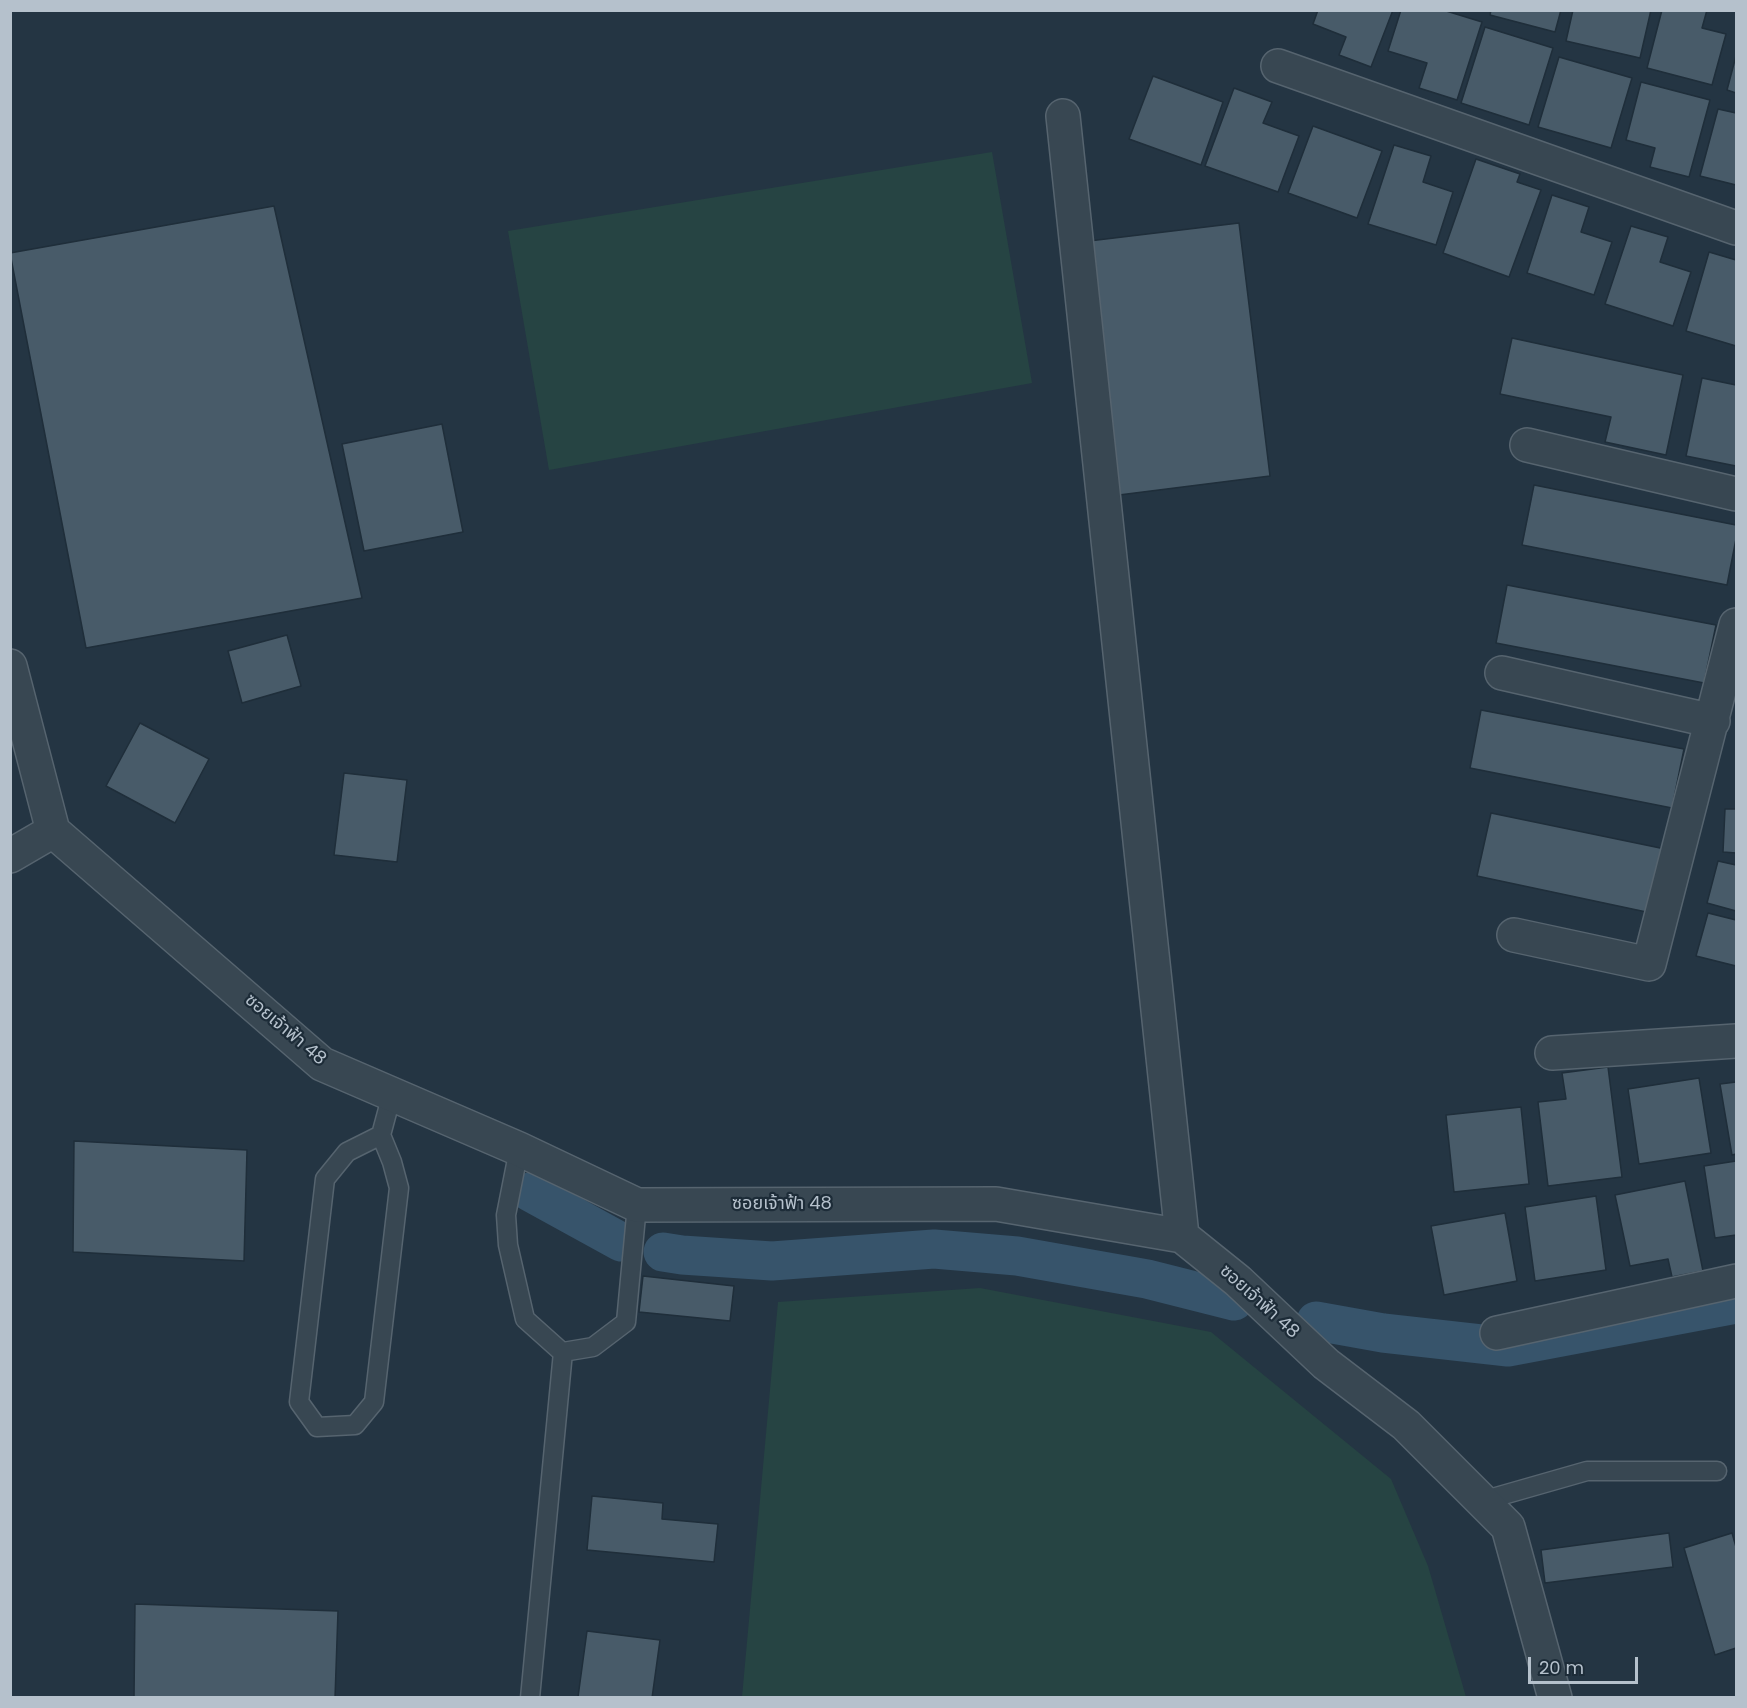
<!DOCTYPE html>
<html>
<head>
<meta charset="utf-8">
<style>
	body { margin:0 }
	#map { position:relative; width:1747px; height:1708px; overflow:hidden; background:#243543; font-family:Poppins,sans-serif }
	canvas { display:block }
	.frame { position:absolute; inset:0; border:12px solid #b5c1cc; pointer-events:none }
	.scale { position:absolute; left:1528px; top:1657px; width:110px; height:27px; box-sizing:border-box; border:3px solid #b5c1cc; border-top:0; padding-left:8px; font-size:18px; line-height:21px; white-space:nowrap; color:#b5c1cc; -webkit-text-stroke:4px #1d2c38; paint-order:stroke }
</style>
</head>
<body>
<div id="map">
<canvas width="1747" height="1708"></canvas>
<div class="frame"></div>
<div class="scale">20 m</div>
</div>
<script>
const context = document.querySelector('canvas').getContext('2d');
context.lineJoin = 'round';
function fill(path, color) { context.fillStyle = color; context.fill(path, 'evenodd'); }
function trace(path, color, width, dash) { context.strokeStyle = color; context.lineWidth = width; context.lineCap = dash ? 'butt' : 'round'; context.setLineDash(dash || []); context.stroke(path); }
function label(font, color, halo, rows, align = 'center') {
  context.font = font + ' Poppins,"Noto Sans Thai",sans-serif'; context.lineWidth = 4.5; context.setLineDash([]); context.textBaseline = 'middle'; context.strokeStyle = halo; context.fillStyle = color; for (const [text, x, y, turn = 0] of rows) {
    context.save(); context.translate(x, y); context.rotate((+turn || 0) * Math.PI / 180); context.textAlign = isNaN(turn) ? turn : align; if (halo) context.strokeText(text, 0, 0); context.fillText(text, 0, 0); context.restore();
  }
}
fill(new Path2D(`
	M992 152 1032 383 549 470 508 231Z
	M980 1288 1211 1332 1391 1479 1428 1566 1466 1697H742L778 1302Z`), '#264443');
trace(new Path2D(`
	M530 1192 621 1242
	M663 1252 682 1255 772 1261 934 1249 1017 1256 1147 1279 1234 1301
	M1316 1321 1383 1333 1508 1347 1736 1304`), '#37546b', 39);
const building = new Path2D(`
	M1318 10H1393L1371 67 1339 55 1346 37 1313 24Z
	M1401 10H1443L1482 22 1457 100 1419 88 1427 63 1388 51Z
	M1491 10H1561L1555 32 1490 15Z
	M1573 10H1651L1640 58 1566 41Z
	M1662 10H1707L1702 28 1726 34 1712 85 1647 68Z
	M1485 27 1553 48 1529 125 1461 103Z
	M1736 56V93L1727 90Z
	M1559 57 1632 78 1611 148 1538 127Z
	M1153 76 1223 102 1201 165 1129 139Z
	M1641 82 1710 100 1689 177 1650 167 1655 148 1626 140Z
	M1234 88 1272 102 1263 123 1299 136 1278 192 1205 166Z
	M1718 109 1736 113V185L1700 176Z
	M1313 126 1382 151 1357 218 1288 193Z
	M1394 145 1431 156 1423 182 1453 192 1436 245 1368 224Z
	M1476 159 1520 174 1517 182 1541 190 1509 277 1443 253Z
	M1552 195 1589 207 1581 232 1612 242 1594 295 1527 273Z
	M274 206 362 598 86 648 10 253Z
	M1239 223 1270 476 1119 495 1089 241Z
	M1631 226 1668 237 1660 262 1691 272 1673 326 1605 304Z
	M1709 252 1736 260V346L1686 331Z
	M1512 338 1683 375 1666 455 1605 442 1611 417 1500 394Z
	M1702 378 1736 385V466L1686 456Z
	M442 424 463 532 364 551 342 444Z
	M1534 485 1736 525V539L1727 585 1522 545Z
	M1507 585 1716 625 1704 683 1496 643Z
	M287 635 301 686 242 703 228 651Z
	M1481 710 1684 749 1672 808 1470 768Z
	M140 723 209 759 175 823 106 786Z
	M344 773 407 780 397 862 334 855Z
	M1725 809H1736V853L1723 852Z
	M1491 813 1665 849 1651 913 1477 876Z
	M1718 861 1736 865V911L1707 903Z
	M1708 913 1736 920V966L1696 956Z
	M1608 1067 1622 1177 1548 1186 1538 1102 1566 1099 1562 1073Z
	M1699 1078 1711 1153 1639 1164 1628 1089Z
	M1736 1082V1154L1732 1155 1720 1084Z
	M1521 1107 1529 1184 1454 1192 1446 1115Z
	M74 1141 247 1150 244 1261 73 1252Z
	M1736 1161V1238V1235L1715 1238 1704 1166Z
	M1685 1181 1703 1271 1672 1277 1668 1259 1630 1266 1615 1195Z
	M1596 1196 1606 1270 1535 1281 1525 1207Z
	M1505 1213 1517 1281 1444 1295 1431 1226Z
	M643 1276 734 1286 730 1321 639 1312Z
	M592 1496 663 1503 662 1519 718 1524 714 1562 587 1550Z
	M1669 1533 1673 1567 1545 1583 1541 1550Z
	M1732 1533 1736 1547V1648L1715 1655 1684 1548Z
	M135 1604 338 1611 335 1698H134Z
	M587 1631 660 1640 652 1698 578 1697Z`);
fill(building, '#485b69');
trace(building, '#1f2e3a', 1.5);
const lane = new Path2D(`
	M381 1135 347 1152 325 1179 299 1402 317 1427 355 1425 374 1402 399 1188 392 1162 381 1135 392 1094
	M519 1149 506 1215 508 1245 525 1319 563 1353
	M1482 1501 1587 1471H1717
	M530 1698 563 1352 593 1347 626 1322 637 1205`);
const street = new Path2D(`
	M1278 66 1736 228
	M1063 116 1182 1236
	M1527 445 1736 494
	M10 666 53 831 322 1064 519 1149 637 1205 996 1204 1182 1236 1238 1281 1326 1364 1406 1425 1508 1527 1555 1698
	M1502 673 1713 721
	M10 856 53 831
	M1514 935 1649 964 1736 625
	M1552 1053 1736 1041
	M1497 1333 1736 1281`);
trace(lane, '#56646f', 21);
trace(street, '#56646f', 36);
trace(lane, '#384752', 18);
trace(street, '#384752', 33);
label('18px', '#b5c1cc', '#1d2c38', [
	["ซอยเจ้าฟ้า 48",285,1030,40],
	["ซอยเจ้าฟ้า 48",782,1204],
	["ซอยเจ้าฟ้า 48",1259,1302,42]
]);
</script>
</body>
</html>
